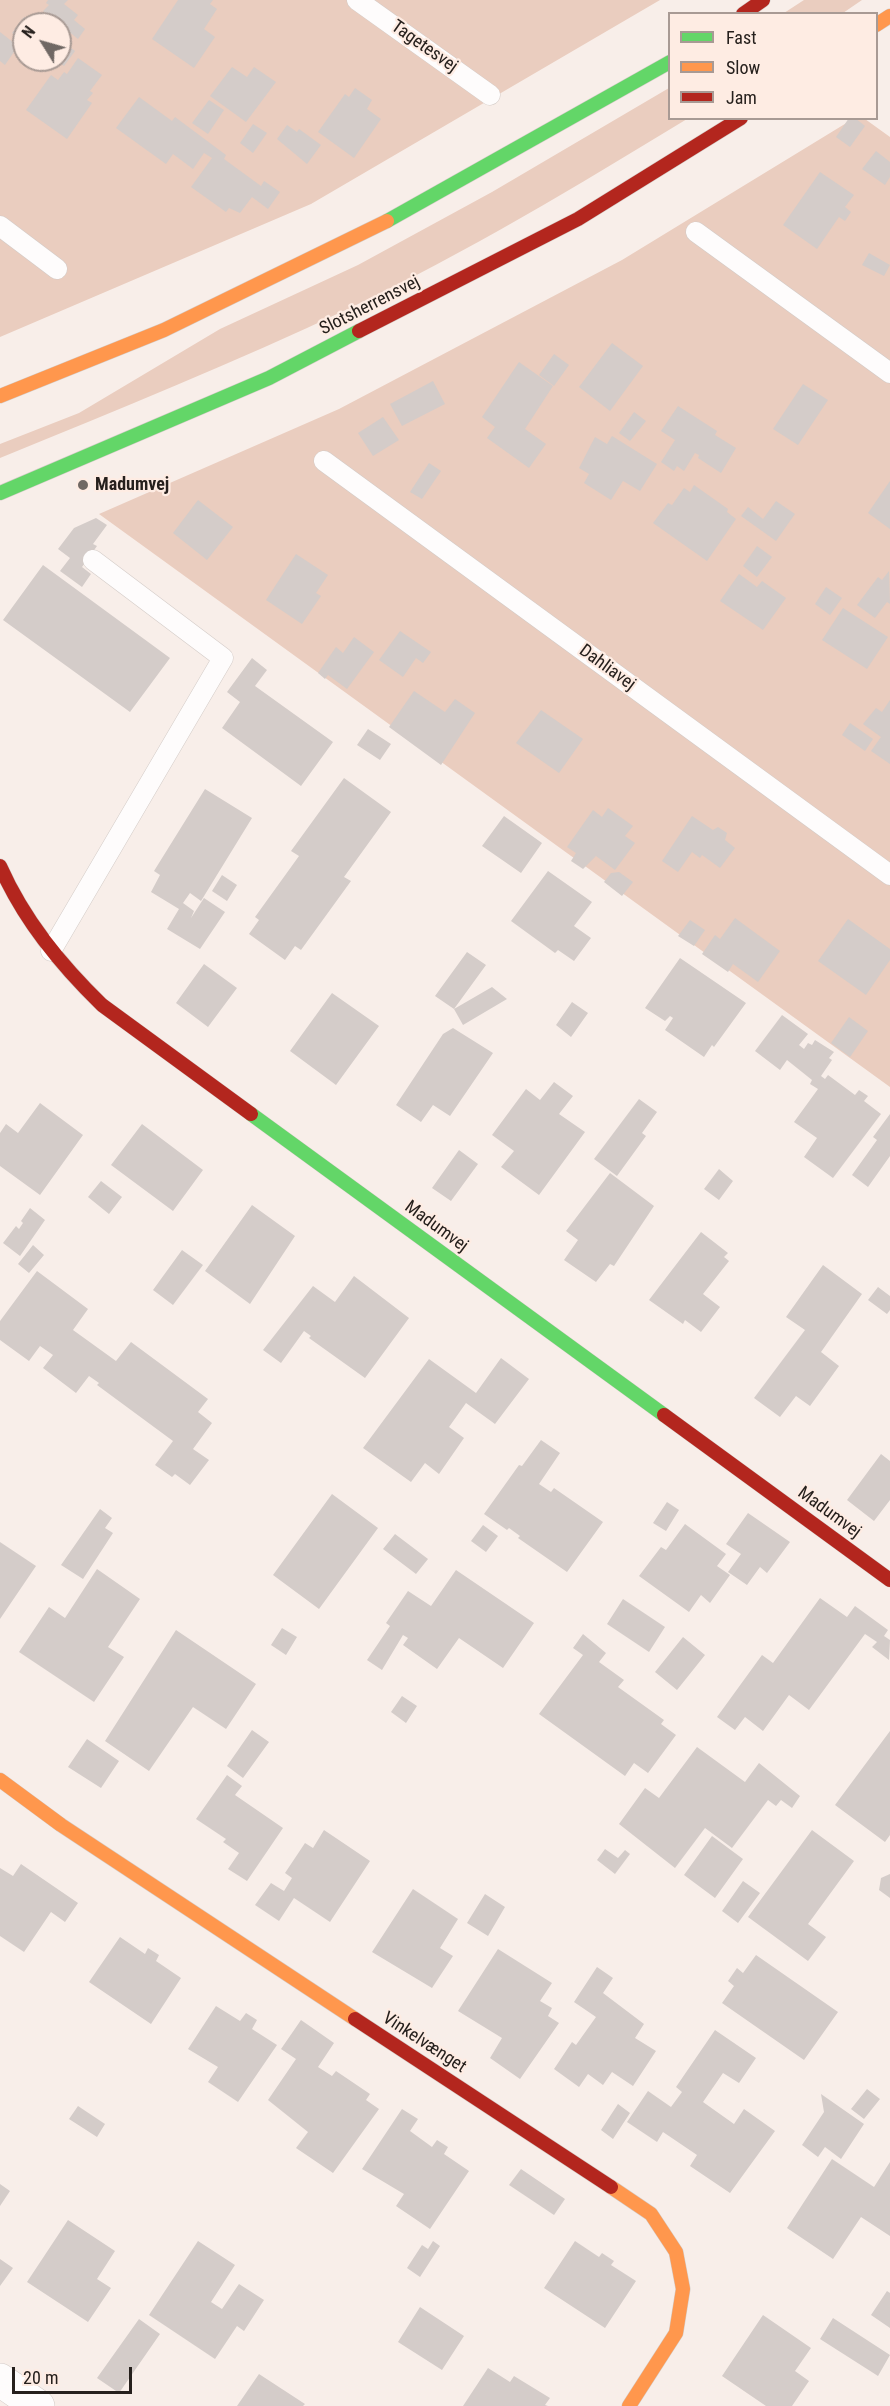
<!DOCTYPE html>
<html>
<head>
<meta charset="utf-8">
<style>
	body { margin:0 }
	#map { position:relative; width:890px; height:2406px; overflow:hidden; background:#f8eee9; font-family:"Roboto Condensed",sans-serif }
	canvas { display:block }
	.legend { position:absolute; left:668px; top:12px; width:210px; height:108px; box-sizing:border-box; background:#feece3; border:2px solid #a89a94; margin:0; padding:8px 10px; list-style:none; font-size:18px; color:#26201d }
	.legend li { display:flex; align-items:center; gap:12px; height:30px }
	.legend b { width:30px; border:2px solid #a89a94 }
	.north { position:absolute; left:12px; top:12px; width:60px; height:60px; box-sizing:border-box; background:#feece3; border:2px solid #a89a94; border-radius:50%; rotate:307deg; font-size:16px; font-weight:700; line-height:24px; text-align:center; color:#26201d }
	.north::after { content:''; display:block; margin:auto; width:21px; height:27px; background:#706864; clip-path:polygon(50% 0,100% 100%,50% 72%,0 100%) }
	.scale { position:absolute; left:12px; top:2367px; width:120px; height:27px; box-sizing:border-box; border:3px solid #26201d; border-top:0; padding-left:8px; font-size:18px; line-height:21px; white-space:nowrap; color:#26201d; -webkit-text-stroke:4px #feece3; paint-order:stroke }
</style>
</head>
<body>
<div id="map">
<canvas width="890" height="2406"></canvas>
<ul class="legend">
<li><b style="height:8px;background:#63d668"></b>Fast</li>
<li><b style="height:8px;background:#ff974d"></b>Slow</li>
<li><b style="height:8px;background:#b3261e"></b>Jam</li>
</ul>
<div class="north">N</div>
<div class="scale">20 m</div>
</div>
<script>
const context = document.querySelector('canvas').getContext('2d');
context.lineJoin = 'round';
function fill(path, color) { context.fillStyle = color; context.fill(path, 'evenodd'); }
function trace(path, color, width, dash) { context.strokeStyle = color; context.lineWidth = width; context.lineCap = dash ? 'butt' : 'round'; context.setLineDash(dash || []); context.stroke(path); }
function label(font, color, halo, rows, align = 'center') {
  context.font = font + ' "Roboto Condensed",sans-serif'; context.lineWidth = 4.5; context.setLineDash([]); context.textBaseline = 'middle'; context.strokeStyle = halo; context.fillStyle = color; for (const [text, x, y, turn = 0] of rows) {
    context.save(); context.translate(x, y); context.rotate((+turn || 0) * Math.PI / 180); context.textAlign = isNaN(turn) ? turn : align; if (halo) context.strokeText(text, 0, 0); context.fillText(text, 0, 0); context.restore();
  }
}
fill(new Path2D(`
	M0 0H660L311 204 0 337ZM24 24H60V60H24Z
	M804 0H862L843 13H784Z
	M669 88 670 118 687 119C577 186 466 253 350 308 236 362 117 410 0 458V444L79 413 220 329 358 265 492 192Z
	M853 119H865L890 137V1087L99 514 339 409 622 260Z`), '#eacdbf');
fill(new Path2D(`
	M48 0H68L64 4 78 15 74 20 85 29 78 39 43 11 49 5 46 3Z
	M178 0H213L210 4 217 9 204 29 215 37 194 68 152 39Z
	M24 17 34 24H24V43L12 33Z
	M0 32 18 46 5 65 0 61Z
	M60 40 75 51 64 66 56 60H60Z
	M78 58 102 75 90 91 93 93 87 100 92 103 67 139 26 110 51 75 58 80 64 72 67 74Z
	M232 67 247 77 254 67 276 82 246 122 210 96Z
	M355 88 372 100 367 109 381 119 354 158 318 132 345 94 349 97Z
	M139 97 172 121 175 117 226 155 224 159 261 186 264 181 280 192 268 209 252 197 240 213 229 208 226 212 191 187 212 158 204 153 193 169 173 154 166 164 116 128Z
	M209 100 224 110 208 134 192 123Z
	M849 118H855L865 126 850 147 836 137Z
	M253 124 267 133 253 153 240 143Z
	M287 125 297 132 299 129 321 145 307 164 277 139Z
	M876 151 890 162V177L885 185 862 169Z
	M820 172 854 195 845 207 851 212 845 221 839 217 817 249 783 225Z
	M869 253 890 265 884 276 862 265Z
	M612 343 643 366 610 411 579 387Z
	M554 354 569 365 554 386 539 375Z
	M519 362 553 386 525 429 546 444 529 468 487 438 495 427 482 417Z
	M433 381 445 404 402 426 390 404Z
	M803 384 828 400 798 445 773 429Z
	M678 406 717 431 715 435 736 448 721 473 698 458 699 455 695 453 684 471 677 466 674 471 661 462 675 440 661 431Z
	M634 412 646 421 630 441 619 433Z
	M383 417 399 440 373 456 358 433Z
	M612 436 657 464 640 491 623 481 611 500 584 483 589 474 579 468 595 437 607 444Z
	M429 463 441 471 422 499 410 492Z
	M890 481V529L868 513Z
	M694 485 728 509 727 512 736 519 707 561 653 523 668 503 672 505 684 488 690 492Z
	M198 500 233 527 207 560 173 533Z
	M776 501 795 514 776 541 741 516 748 507 763 519Z
	M96 518 107 525 93 544 97 546 82 567 91 574 82 587 60 571 70 558 58 549 74 528Z
	M757 546 772 557 757 577 743 566Z
	M296 554 328 575 316 593 321 596 302 624 266 600Z
	M43 565 170 658 130 712 3 620Z
	M889 571 890 604 887 602 875 618 857 605 878 577 882 580Z
	M739 574 757 587 762 581 786 598 763 630 720 601Z
	M826 587 842 598 830 615 815 604Z
	M843 608 888 637 867 669 822 640Z
	M400 631 431 652 423 663 416 658 403 677 379 660Z
	M354 637 374 652 347 689 328 675 325 679 318 673 336 647 343 653Z
	M252 658 267 670 255 686 333 742 301 786 222 728 240 702 227 692Z
	M414 691 445 712 455 699 475 713 441 765 389 727Z
	M890 700V764L871 751 881 737 863 724 876 708 882 712Z
	M541 710 583 739 559 773 516 743Z
	M850 723 873 739 865 751 842 735Z
	M368 729 391 744 380 760 357 745Z
	M344 778 391 812 344 877 351 881 301 950 295 946 285 960 249 934 259 920 255 917 299 856 291 851Z
	M205 789 252 818 201 901 190 893 183 903 194 911 191 918 204 898 225 912 200 949 167 929 179 909 151 892 160 875 154 871Z
	M608 808 633 826 625 836 635 843 615 870 596 856 583 869 571 861 576 853 567 847 593 810 602 817Z
	M504 816 542 843 521 873 482 846Z
	M692 816 713 830 718 827 727 833 725 840 735 848 720 868 702 855 700 858 692 852 678 872 662 861Z
	M548 871 592 902 574 926 591 938 574 961 558 950 555 953 511 921Z
	M619 872 633 882 622 896 604 882 611 873Z
	M222 875 237 885 227 901 212 891Z
	M735 918 780 951 758 982 733 964 728 972 702 954 715 935 720 939Z
	M848 919 890 949V960L866 995 818 961Z
	M690 920 705 930 694 946 678 936Z
	M467 952 486 965 454 1009 435 996Z
	M680 958 746 1003 714 1047 712 1045 704 1057 665 1030 673 1018 670 1016 665 1021 645 1008Z
	M204 964 237 988 208 1027 176 1003Z
	M492 987 507 999 463 1025 454 1009Z
	M332 993 379 1026 336 1085 290 1051Z
	M572 1002 588 1013 571 1037 556 1025Z
	M782 1015 808 1034 799 1045 804 1049 808 1043 812 1045 815 1040 834 1052 829 1058 832 1060 821 1076 825 1079 828 1075 855 1095 859 1090 868 1096 864 1101 881 1114 833 1178 804 1157 817 1138 794 1122 818 1089 810 1084 812 1080 787 1060 780 1070 755 1051Z
	M849 1017 868 1031 850 1057 831 1043Z
	M453 1028 493 1053 450 1116 433 1105 421 1122 396 1105 443 1034Z
	M554 1082 573 1096 559 1114 585 1132 539 1195 501 1167 514 1151 492 1135 526 1089 540 1100Z
	M639 1099 657 1112 642 1133 646 1136 617 1176 594 1159Z
	M40 1103 83 1135 40 1195 0 1166V1133L6 1124 18 1133Z
	M890 1114V1156L868 1187 852 1175 877 1140 873 1137Z
	M142 1124 203 1170 173 1211 111 1165Z
	M459 1150 478 1164 451 1201 432 1188Z
	M719 1169 733 1181 719 1200 704 1189Z
	M610 1173 654 1206 614 1266 610 1264 596 1282 564 1260 578 1240 566 1231Z
	M101 1181 122 1197 109 1214 88 1197Z
	M252 1205 295 1236 250 1304 205 1271Z
	M30 1208 45 1220 20 1256 3 1243 16 1226 19 1229 23 1223 21 1221Z
	M701 1232 728 1253 724 1257 729 1261 703 1294 720 1307 701 1332 685 1320 683 1324 649 1300Z
	M33 1245 44 1255 29 1273 18 1264Z
	M182 1250 203 1265 173 1305 153 1290Z
	M823 1265 862 1294 821 1352 839 1366 810 1406 796 1396 780 1417 754 1398 805 1330 786 1317Z
	M37 1271 88 1309 73 1330 116 1361 131 1342 208 1399 198 1412 212 1423 193 1449 209 1460 190 1485 175 1474 172 1477 155 1465 173 1441 97 1385 99 1383 89 1376 76 1393 43 1368 53 1355 40 1346 29 1361 0 1340V1321Z
	M354 1276 409 1318 365 1378 309 1338 311 1336 304 1331 281 1363 263 1350 313 1286 335 1302Z
	M878 1287 890 1296V1310L887 1314 868 1300Z
	M501 1358 529 1379 495 1424 466 1403 449 1427 464 1438 439 1474 425 1463 411 1482 363 1448 429 1359 476 1393Z
	M541 1440 560 1453 539 1484 551 1492 554 1488 603 1522 567 1572 518 1538 520 1536 509 1528 507 1530 484 1514 519 1465 522 1466Z
	M881 1454 890 1461V1500L874 1521 847 1500Z
	M332 1494 378 1528 319 1609 273 1575Z
	M667 1502 679 1510 666 1531 653 1523Z
	M100 1509 112 1518 105 1528 113 1533 83 1579 61 1565Z
	M748 1513 790 1542 767 1573 760 1567 747 1585 728 1572 741 1554 726 1544Z
	M685 1524 726 1554 717 1566 730 1575 710 1603 701 1595 689 1612 639 1576 661 1547 666 1550Z
	M483 1525 498 1536 486 1552 471 1541Z
	M395 1534 428 1559 416 1574 383 1549Z
	M0 1542 36 1566 0 1619Z
	M97 1569 140 1599 108 1647 124 1657 94 1702 19 1652 49 1607 65 1618Z
	M456 1570 534 1623 503 1668 459 1638 437 1669 403 1645 408 1638 403 1635 382 1670 367 1660 390 1626 386 1623 408 1591 431 1606Z
	M820 1598 847 1617 855 1606 888 1630 884 1636 890 1640 889 1660 872 1647 877 1642 865 1634 809 1710 789 1695 763 1731 745 1717 735 1730 717 1717 762 1655 773 1663Z
	M623 1599 665 1627 649 1652 607 1624Z
	M282 1628 297 1637 286 1655 271 1645Z
	M176 1630 256 1684 226 1729 193 1707 149 1771 105 1741Z
	M583 1634 606 1653 599 1662 624 1680 618 1687 664 1720 661 1724 676 1735 648 1773 634 1763 625 1776 539 1714 583 1655 573 1648Z
	M683 1637 705 1655 677 1690 655 1672Z
	M402 1696 417 1706 406 1723 391 1712Z
	M252 1730 269 1742 243 1778 227 1766Z
	M890 1731V1835L885 1842 835 1805Z
	M87 1739 119 1761 101 1788 68 1767Z
	M697 1747 745 1782 759 1763 800 1796 792 1808 781 1800 776 1806 768 1800 732 1848 705 1828 675 1868 619 1824 645 1788 659 1798Z
	M227 1775 242 1786 235 1795 283 1828 247 1881 228 1869 239 1853 223 1842 226 1839 196 1819Z
	M324 1830 370 1861 330 1922 294 1898 279 1921 255 1905 271 1883 284 1891 292 1878 285 1873 305 1843 313 1848Z
	M812 1830 854 1861 808 1924 826 1937 808 1961 748 1917Z
	M712 1836 743 1859 715 1898 684 1875Z
	M605 1849 618 1858 625 1850 630 1854 615 1874 597 1860Z
	M21 1864 78 1903 65 1922 51 1912 24 1952 0 1936V1868L13 1876Z
	M890 1874V1898L879 1890 881 1878Z
	M743 1881 760 1893 738 1923 722 1911Z
	M413 1889 458 1919 440 1948 453 1956 432 1988 372 1952Z
	M485 1894 505 1907 488 1936 467 1923Z
	M120 1937 145 1954 148 1948 159 1955 156 1961 181 1978 151 2024 89 1982Z
	M498 1949 552 1983 540 2001 552 2008 548 2016 559 2023 520 2079 490 2058 502 2038 458 2011Z
	M756 1955 838 2012 804 2060 722 2003 734 1986 728 1981 737 1968 743 1973Z
	M597 1967 613 1978 603 1993 644 2024 635 2038 656 2051 633 2086 612 2072 603 2085 588 2074 579 2087 554 2069 572 2042 576 2045 596 2017 574 2002Z
	M216 2006 240 2021 246 2013 257 2020 252 2029 277 2045 238 2102 208 2082 218 2067 188 2049Z
	M301 2020 334 2043 318 2067 332 2076 336 2071 370 2094 366 2100 379 2109 333 2173 296 2148 308 2132 268 2100 296 2059 281 2049Z
	M715 2030 756 2058 739 2083 723 2073 703 2102 734 2124 744 2109 775 2131 730 2193 690 2166 697 2155 663 2132 657 2142 627 2122 648 2091 671 2107 682 2092 676 2087Z
	M867 2089 880 2099 864 2119 851 2109Z
	M821 2094 864 2124 841 2159 825 2147 818 2157 802 2145 824 2112Z
	M618 2104 630 2113 613 2139 601 2130Z
	M78 2106 105 2124 97 2137 69 2119Z
	M402 2109 418 2119 410 2131 432 2147 437 2140 448 2147 444 2154 469 2171 430 2229 396 2206 404 2194 362 2169Z
	M832 2159 874 2187 890 2162V2236L861 2217 833 2259 787 2228Z
	M521 2169 565 2199 554 2215 509 2185Z
	M0 2184 10 2191 0 2206Z
	M68 2220 115 2251 97 2279 111 2288 88 2322 27 2282Z
	M198 2241 235 2265 211 2302 222 2309 239 2284 264 2300 244 2331 237 2326 215 2359 149 2315Z
	M433 2241 440 2246 420 2277 407 2268 422 2245 428 2249Z
	M575 2241 599 2257 602 2253 614 2261 611 2265 636 2281 605 2328 544 2288Z
	M0 2259 13 2268 0 2286Z
	M887 2291 890 2293V2328L871 2315Z
	M420 2307 464 2336 442 2370 398 2342Z
	M763 2315 811 2348 795 2371 809 2381 792 2406H766L722 2376Z
	M833 2318 890 2355 878 2376 820 2339Z
	M139 2319 160 2334 119 2393 97 2378Z
	M488 2368 510 2382 514 2376 550 2398 545 2405 548 2406H463Z
	M259 2374 305 2404 303 2406H237Z`), '#d4ccc9');
const lane = new Path2D(`
	M357 0 490 95
	M0 226 57 269
	M696 232 890 373
	M324 461 890 875
	M51 951 223 658 93 560`);
const street = new Path2D(`
	M0 2380 38 2406`);
const fast = new Path2D(`
	M387 221 670 62
	M0 493 269 378 359 331
	M251 1114 664 1415`);
const slow = new Path2D(`
	M876 25 890 16
	M0 396 164 330 387 221
	M0 1780 61 1825 355 2019
	M611 2187 651 2214 676 2252 683 2289 676 2333 629 2406`);
const jam = new Path2D(`
	M743 14 763 0
	M359 331 578 219 741 118
	M0 866C24 920 60 964 102 1005L251 1114
	M664 1415 890 1580
	M355 2019 611 2187`);
trace(lane, '#d3cbc7', 21);
trace(street, '#d3cbc7', 34);
trace(fast, '#d3cbc7', 15);
trace(slow, '#d3cbc7', 15);
trace(jam, '#d3cbc7', 15);
trace(lane, '#fefcfc', 20);
trace(street, '#fefcfc', 33);
trace(fast, '#63d668', 14);
trace(slow, '#ff974d', 14);
trace(jam, '#b3261e', 14);
for (const [x, y, r, color] of [
	[83,485,6,"#706864"]
]) { const dot = new Path2D(); dot.arc(x, y, r, 0, 2 * Math.PI); context.fillStyle = color; context.fill(dot); trace(dot, '#feece3', 2); }
label('18px', '#26201d', '#feece3', [
	["Tagetesvej",424,47,35],
	["Slotsherrensvej",370,306,-27],
	["Dahliavej",607,668,36],
	["Madumvej",436,1227,36],
	["Madumvej",829,1513,36],
	["Vinkelvænget",424,2043,33]
]);
label('bold 18px', '#26201d', '#feece3', [
	["Madumvej",95,485]
], 'left');
</script>
</body>
</html>
